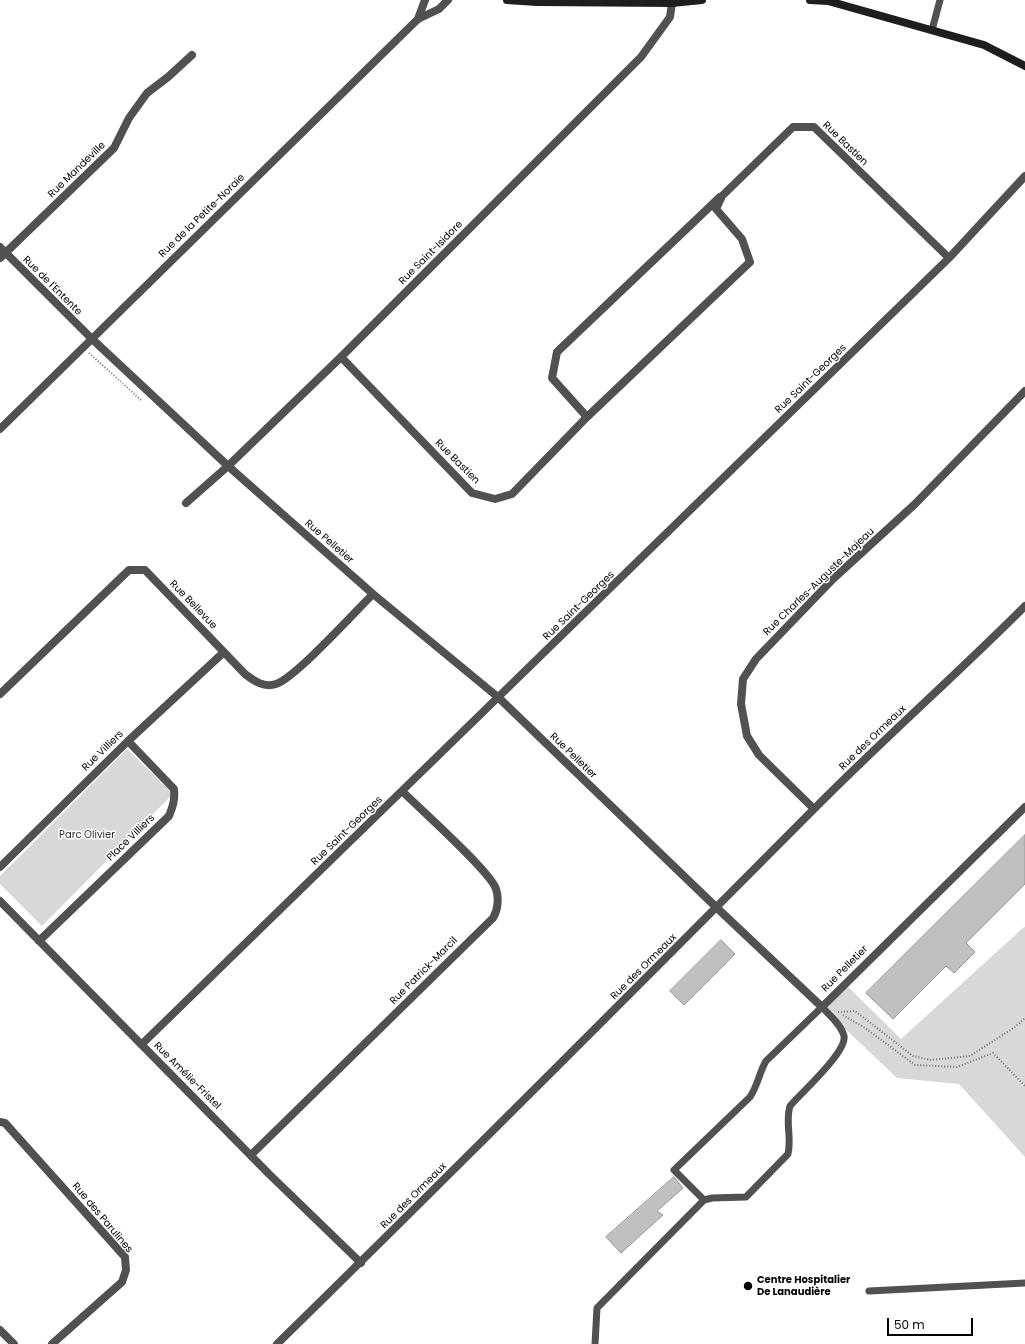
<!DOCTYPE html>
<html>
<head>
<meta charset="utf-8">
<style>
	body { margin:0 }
	#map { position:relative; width:1025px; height:1344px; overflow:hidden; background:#fff; font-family:Poppins,sans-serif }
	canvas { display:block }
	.scale { position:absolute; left:887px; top:1318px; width:86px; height:18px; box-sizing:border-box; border:2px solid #000; border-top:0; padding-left:5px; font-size:12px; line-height:14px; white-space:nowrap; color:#000; -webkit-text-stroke:3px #fff; paint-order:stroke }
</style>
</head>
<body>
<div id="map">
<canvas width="1025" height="1344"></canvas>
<div class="scale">50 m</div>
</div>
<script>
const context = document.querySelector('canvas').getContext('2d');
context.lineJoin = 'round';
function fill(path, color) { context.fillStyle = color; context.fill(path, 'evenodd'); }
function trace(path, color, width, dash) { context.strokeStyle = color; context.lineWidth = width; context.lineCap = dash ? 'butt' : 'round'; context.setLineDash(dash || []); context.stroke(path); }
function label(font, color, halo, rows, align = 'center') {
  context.font = font + ' Poppins,sans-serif'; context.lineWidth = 3; context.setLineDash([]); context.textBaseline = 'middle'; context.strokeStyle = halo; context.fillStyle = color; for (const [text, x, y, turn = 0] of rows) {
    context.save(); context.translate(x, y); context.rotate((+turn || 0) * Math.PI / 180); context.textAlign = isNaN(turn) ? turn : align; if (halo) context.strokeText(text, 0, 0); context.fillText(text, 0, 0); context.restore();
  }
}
fill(new Path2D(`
	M127 749 173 794 42 926 0 884V876Z
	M1024 927H1025V1157L959 1084 897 1078 822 1007 845 984 901 1039Z`), '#d8d8d8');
const building = new Path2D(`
	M1025 835V884L966 943 975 952 954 973 946 966 893 1019 866 993Z
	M721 940 735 954 684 1005 670 991Z
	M674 1177 683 1188 657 1211 663 1215 621 1253 606 1237Z`);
fill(building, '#c0c0c0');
trace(building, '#959595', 1);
trace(new Path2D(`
	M89 353 141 400
	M838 1012 855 1011 913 1056 930 1060 970 1056 1015 1027 1025 1018
	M843 1015 865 1028 915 1065 957 1067 993 1053 1025 1086`), '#737373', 2, [1, 2]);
trace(new Path2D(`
	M932 30 940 0
	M869 1291 1025 1283
	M595 1344 597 1308 704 1200 712 1198 746 1197 788 1154C792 1138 785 1122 790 1106 801 1093 847 1052 844 1036 841 1024 829 1015 822 1007L766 1061C759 1073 758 1085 750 1097L674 1170 704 1200`), '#515151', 7);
trace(new Path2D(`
	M0 247 91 338 228 466 373 594 499 698 717 908 822 1007 1025 807
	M0 258 114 148 129 118 147 93 168 77 192 55
	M341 357 472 493 495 499 512 494 587 417 750 262 742 239 716 209 722 196 793 127H814L949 258
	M587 417 552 378 557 352 720 197
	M186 503 228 466 341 357 641 57 670 17 672 3
	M0 694 129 570H145L245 674C254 681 264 688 276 684 295 678 355 612 373 594
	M814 809 759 755 747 736 741 704 743 679 756 659 833 579 915 504 1025 391
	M0 867 128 741 224 652
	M0 901 269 1174 361 1263
	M39 941 169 816C173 806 175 800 174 789L128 741
	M142 1044 949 258 1025 176
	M0 1122 5 1123 125 1257 126 1270 122 1282 52 1344
	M251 1155 493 918C498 910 499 898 496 889 491 872 419 808 402 791
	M0 1330 14 1344
	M277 1344C457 1168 635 989 812 811 881 741 955 676 1025 606`), '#515151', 8);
trace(new Path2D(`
	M418 19 425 0
	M0 429 418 19 439 9 448 0`), '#515151', 8);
trace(new Path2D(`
	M507 0 537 2 672 3 702 0
	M810 0 828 1 984 45 1025 66`), '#1e1e1e', 8);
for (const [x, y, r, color] of [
	[748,1286,5,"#000"]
]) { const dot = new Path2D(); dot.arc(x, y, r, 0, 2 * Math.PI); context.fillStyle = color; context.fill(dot); trace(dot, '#fff', 1.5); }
label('10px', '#000', '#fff', [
	["Rue Bastien",845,144,44],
	["Rue Mandeville",77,170,-44],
	["Rue de la Petite-Noraie",202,216,-44],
	["Rue Saint-Isidore",431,253,-45],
	["Rue de l'Entente",52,286,45],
	["Rue Saint-Georges",811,379,-44],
	["Rue Bastien",457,462,45],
	["Rue Pelletier",329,542,41],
	["Rue Charles-Auguste-Majeau",819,582,-44],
	["Rue Bellevue",193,605,46],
	["Rue Saint-Georges",579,606,-44],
	["Rue des Ormeaux",873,738,-44],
	["Rue Villiers",103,751,-44],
	["Rue Pelletier",573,756,44],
	["Rue Saint-Georges",347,831,-44],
	["Place Villiers",131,838,-44],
	["Rue des Ormeaux",644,967,-45],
	["Rue Pelletier",845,969,-45],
	["Rue Patrick-Marcil",424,971,-45],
	["Rue Amélie-Fristel",187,1076,45],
	["Rue des Ormeaux",414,1196,-45],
	["Rue des Parulines",102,1218,50]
]);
label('10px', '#2f2f2f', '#fff', [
	["Parc Olivier",87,835]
]);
label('bold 10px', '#000', '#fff', [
	["Centre Hospitalier",757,1280],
	["De Lanaudière",757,1292]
], 'left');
</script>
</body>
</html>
